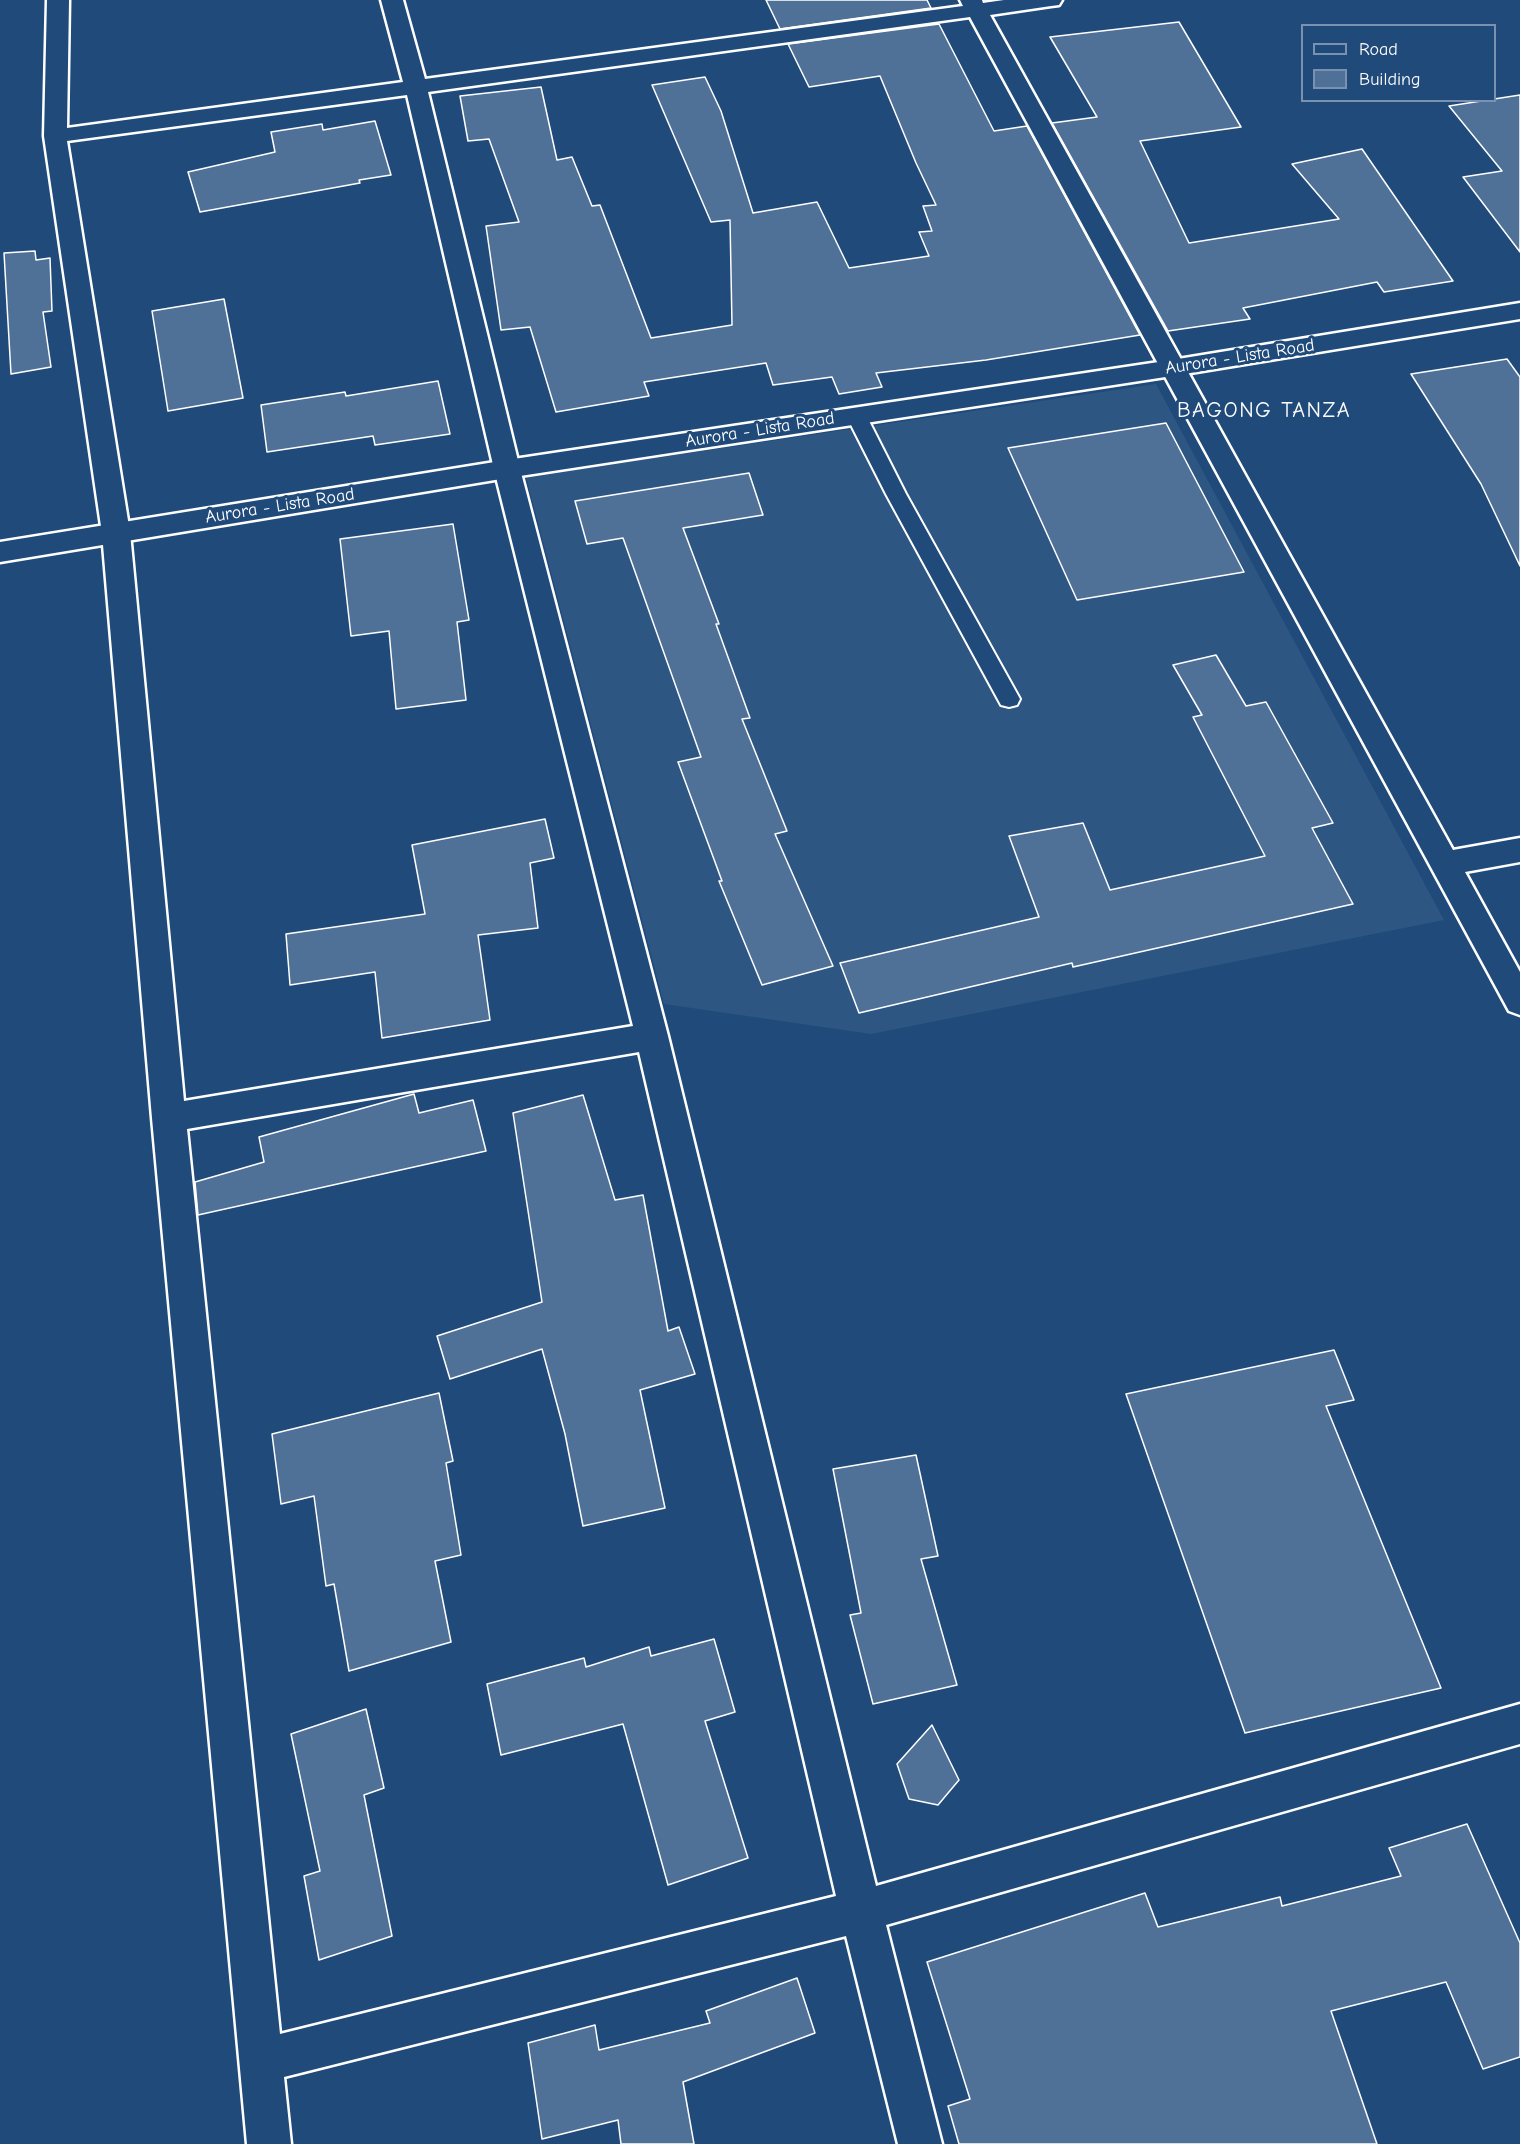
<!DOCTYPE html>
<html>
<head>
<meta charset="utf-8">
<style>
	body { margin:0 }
	#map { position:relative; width:1520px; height:2144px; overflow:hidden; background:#1f4a7a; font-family:"Comic Neue",sans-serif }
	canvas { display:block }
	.legend { position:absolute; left:1301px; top:24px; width:195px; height:78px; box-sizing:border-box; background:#1f4a7a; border:2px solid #7992af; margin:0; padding:8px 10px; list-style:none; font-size:18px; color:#fff }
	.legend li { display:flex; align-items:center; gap:12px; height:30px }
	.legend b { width:30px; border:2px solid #7992af }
</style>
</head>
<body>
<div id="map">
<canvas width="1520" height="2144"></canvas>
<ul class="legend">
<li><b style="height:8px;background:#1f4a7a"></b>Road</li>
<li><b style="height:16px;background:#507197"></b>Building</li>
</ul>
</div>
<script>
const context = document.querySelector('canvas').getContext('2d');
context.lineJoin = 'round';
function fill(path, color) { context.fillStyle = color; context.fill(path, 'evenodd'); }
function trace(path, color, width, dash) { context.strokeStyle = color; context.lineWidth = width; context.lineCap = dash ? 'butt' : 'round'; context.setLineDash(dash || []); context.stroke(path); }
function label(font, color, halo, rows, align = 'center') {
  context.font = font + ' "Comic Neue",sans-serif'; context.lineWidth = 6; context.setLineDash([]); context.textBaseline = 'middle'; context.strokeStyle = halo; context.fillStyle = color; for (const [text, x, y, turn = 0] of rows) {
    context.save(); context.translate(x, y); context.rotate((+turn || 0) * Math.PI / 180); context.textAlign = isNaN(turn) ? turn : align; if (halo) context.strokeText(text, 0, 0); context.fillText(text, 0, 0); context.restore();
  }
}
fill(new Path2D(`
	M1156 384 1444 920 871 1034 664 1004 526 477Z`), '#2e5683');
const building = new Path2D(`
	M766 0H927L931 8 780 29Z
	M1179 22 1241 127 1140 141 1189 243 1339 219 1292 164 1362 149 1453 281 1384 292 1377 282 1243 308 1250 319 1168 331 1052 123 1097 117 1050 37Z
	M939 24 994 131 1027 126 1140 335 986 360 876 373 882 387 839 394 832 377 773 385 766 363 644 382 649 396 556 412 530 327 501 330 486 226 519 222 489 139 468 141 460 96 541 87 557 160 572 157 592 206 600 205 651 338 732 325 730 220 711 222 652 85 705 77 721 111 753 213 817 202 849 268 929 256 919 232 932 231 923 206 936 205 916 163 880 76 809 87 788 44Z
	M1520 95V252L1463 177 1502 171 1449 106Z
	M375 121 391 175 359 180 360 183 200 212 188 172 275 152 271 132 322 124 323 130Z
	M35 251 36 260 50 258 52 311 43 312 51 367 11 374 4 253Z
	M224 299 243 398 168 411 152 311Z
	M1507 359 1520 377V566L1481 484 1411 374Z
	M438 381 450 434 375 445 373 436 267 452 261 405 345 392 346 396Z
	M1166 423 1244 572 1077 600 1008 448Z
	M749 473 763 515 683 528 719 624H716L750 718 742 719 787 831 775 834 833 966 762 985 719 881H722L678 762 701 757 623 538 587 544 575 501Z
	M453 524 469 620 457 622 466 700 396 709 389 631 351 636 340 539Z
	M1216 655 1246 706 1266 702 1333 823 1312 828 1353 904 1073 967 1072 963 859 1013 840 963 1039 917 1009 836 1083 823 1110 890 1265 856 1193 717 1202 715 1173 665Z
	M545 819 554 858 530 863 538 928 478 935 490 1020 382 1038 375 972 290 985 286 934 425 914 412 845Z
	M414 1094 419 1113 473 1100 486 1151 198 1215 195 1182 264 1162 259 1137Z
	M583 1095 615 1200 643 1195 668 1331 679 1327 695 1374 640 1390 665 1508 583 1526 565 1434 542 1349 450 1379 437 1336 542 1302 513 1113Z
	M1334 1350 1354 1400 1326 1406 1441 1688 1245 1733 1126 1394Z
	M439 1393 453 1461 446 1463 461 1555 435 1561 451 1642 349 1671 334 1584 326 1586 314 1496 281 1504 272 1434Z
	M916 1455 938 1556 921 1559 957 1685 873 1704 850 1615 861 1613 833 1469Z
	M714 1639 735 1712 705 1721 748 1858 668 1885 623 1724 501 1755 487 1684 584 1658 586 1667 649 1647 651 1656Z
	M366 1709 384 1788 364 1795 392 1936 319 1960 304 1876 320 1871 291 1734Z
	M932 1725 959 1780 938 1805 909 1799 897 1764Z
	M1467 1824 1520 1943V2057L1483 2069 1446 1982 1331 2011 1377 2144H959L948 2106 970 2099 927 1962 1145 1893 1158 1927 1280 1897 1282 1906 1401 1876 1389 1848Z
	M797 1978 815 2033 683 2082 694 2144H621L618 2120 542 2139 528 2043 595 2025 599 2050 710 2023 706 2011Z`);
fill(building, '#507197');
trace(building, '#fff', 1.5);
const lane = new Path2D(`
	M856 408 863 410 866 415 906 494 1020 699 1017 705 1009 707 1001 705 886 494 846 415 849 410Z`);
const street = new Path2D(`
	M47 0H69L67 128 403 82 381 0H403L425 79 963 6 960 0H982L983 3 1004 0H1062L1059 5 1051 6 990 15 1453 850 1520 838V862L1465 872 1520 972V1015L1509 1011 970 17 428 92 520 469 668 1036 876 1886 1520 1704V1744L886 1925 942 2144H898L846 1936 284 2077 291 2144H247L152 1118 102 533 44 136ZM407 95 494 469 633 1026 184 1101 130 533 67 141ZM639 1052 836 1896 280 2034 187 1129Z`);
const secondary = new Path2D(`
	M1520 303V319L1172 376 507 478 0 562V542L507 460 1172 360Z`);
trace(lane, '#fff', 4);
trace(street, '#fff', 5);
trace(secondary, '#fff', 5);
fill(lane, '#1f4a7a');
fill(street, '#1f4a7a');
fill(secondary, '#1f4a7a');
label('18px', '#fff', '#1f4a7a', [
	["Aurora - Lista Road",1240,357,-9],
	["Aurora - Lista Road",760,430,-9],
	["Aurora - Lista Road",280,506,-9]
]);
context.letterSpacing = '1.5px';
label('22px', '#fff', '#1f4a7a', [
	["BAGONG TANZA",1264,411]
]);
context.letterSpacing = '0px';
</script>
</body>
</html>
